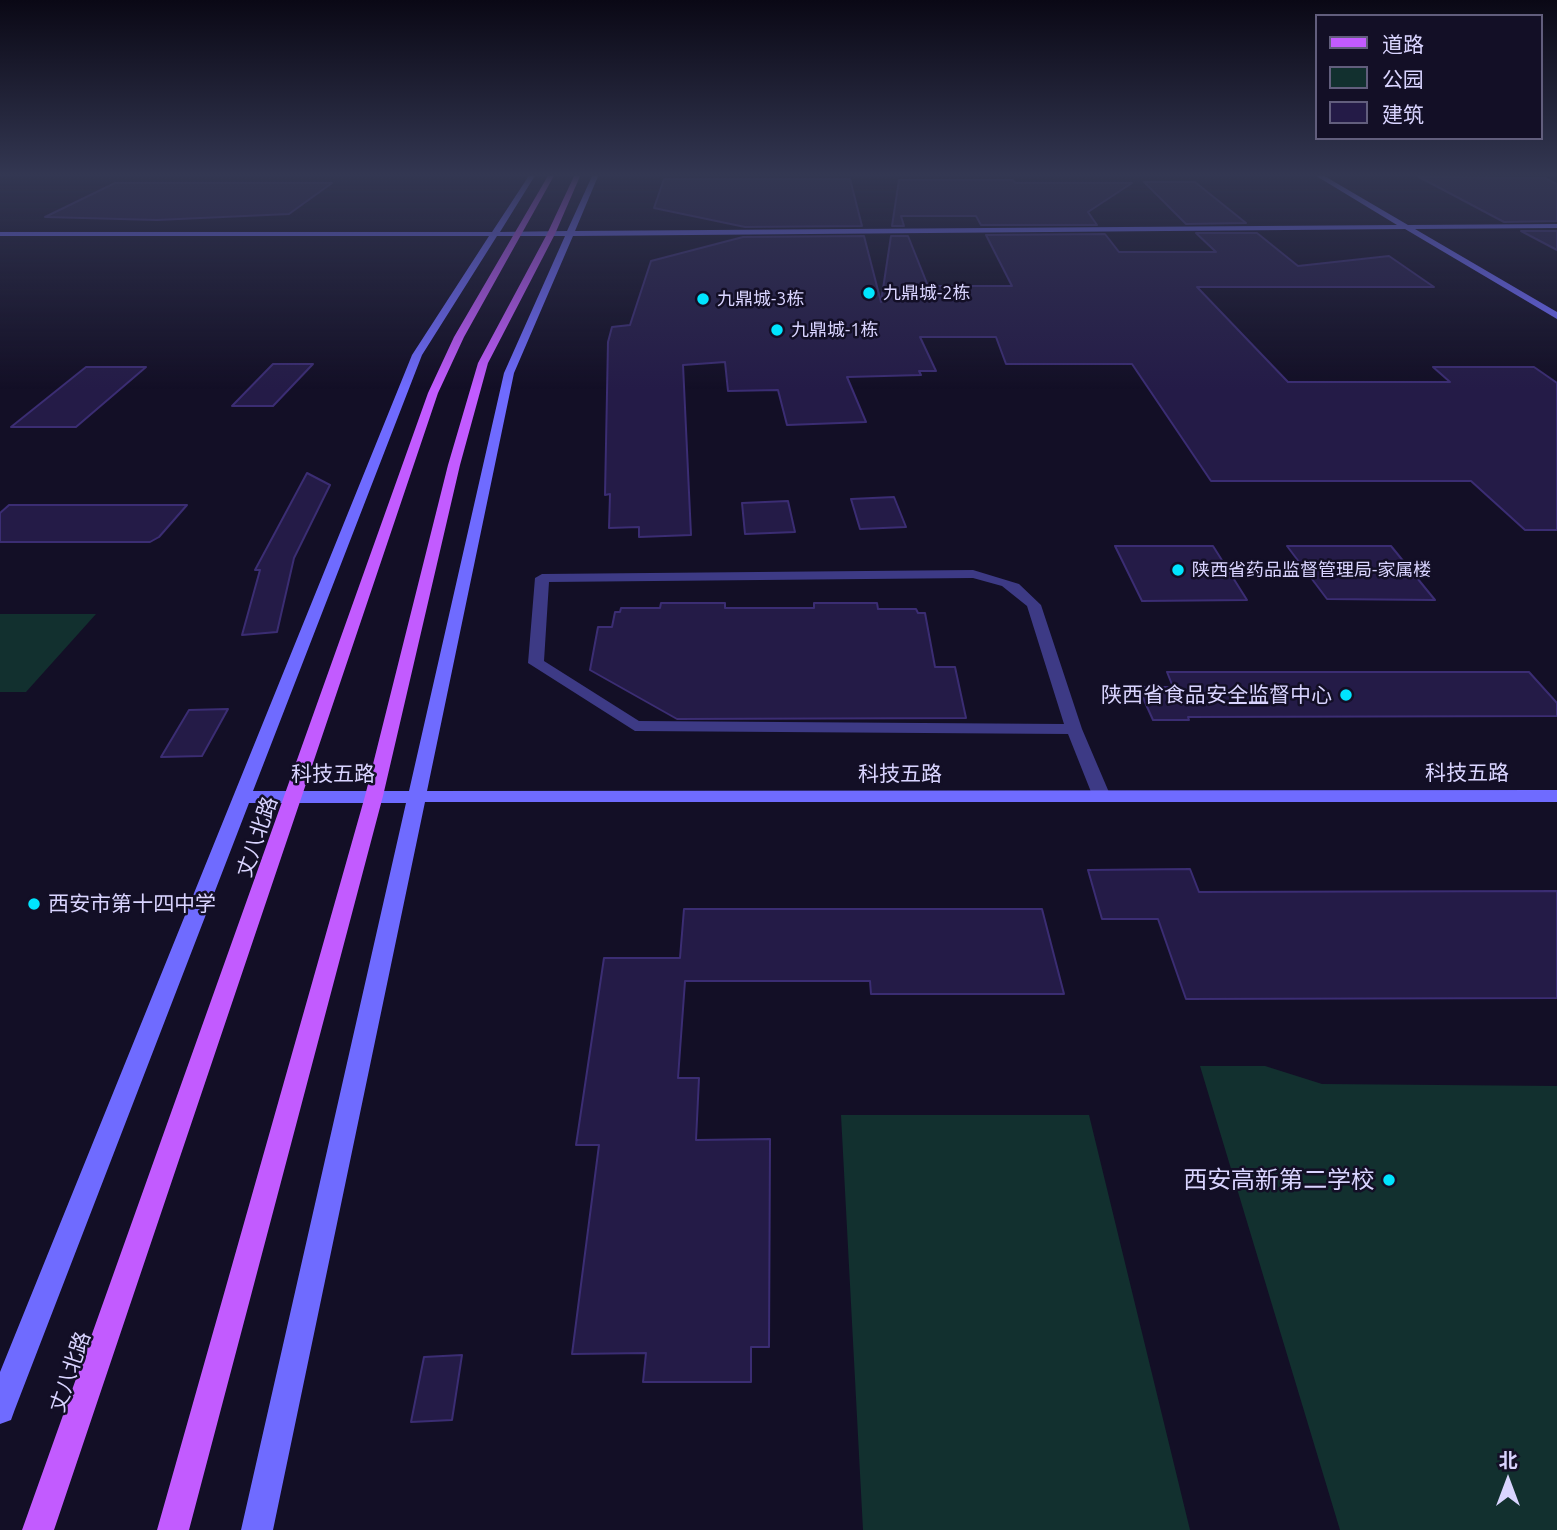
<!DOCTYPE html>
<html>
<head>
<meta charset="utf-8">
<style>
	body { margin:0 }
	#map { position:relative; width:1557px; height:1530px; overflow:hidden; background:#130f26; font-family:Ubuntu,"Noto Sans SC",sans-serif }
	canvas { display:block }
	.legend { position:absolute; left:1315px; top:14px; width:228px; height:126px; box-sizing:border-box; background:#130f26; border:2px solid #625e7d; margin:0; padding:9px 12px; list-style:none; font-size:21px; color:#d9d4ff }
	.legend li { display:flex; align-items:center; gap:14px; height:35px }
	.legend b { width:35px; border:2px solid #625e7d }
	.north { position:absolute; left:1473px; top:1446px; width:70px; height:70px; -webkit-text-stroke:5px #130f26; paint-order:stroke; rotate:0deg; font-size:19px; font-weight:700; line-height:28px; text-align:center; color:#d9d4ff }
	.north::after { content:''; display:block; margin:auto; width:24px; height:32px; background:#d9d4ff; clip-path:polygon(50% 0,100% 100%,50% 72%,0 100%) }
</style>
</head>
<body>
<div id="map">
<canvas width="1557" height="1530"></canvas>
<ul class="legend">
<li><b style="height:9px;background:#c25bff"></b>道路</li>
<li><b style="height:19px;background:#12302f"></b>公园</li>
<li><b style="height:19px;background:#241b47"></b>建筑</li>
</ul>
<div class="north">北</div>
</div>
<script>
const context = document.querySelector('canvas').getContext('2d');
context.lineJoin = 'round';
function fill(path, color) { context.fillStyle = color; context.fill(path, 'evenodd'); }
function trace(path, color, width, dash) { context.strokeStyle = color; context.lineWidth = width; context.lineCap = dash ? 'butt' : 'round'; context.setLineDash(dash || []); context.stroke(path); }
function label(font, color, halo, rows, align = 'center') {
  context.font = font + ' Ubuntu,"Noto Sans SC",sans-serif'; context.lineWidth = 5; context.setLineDash([]); context.textBaseline = 'middle'; context.strokeStyle = halo; context.fillStyle = color; for (const [text, x, y, turn = 0] of rows) {
    context.save(); context.translate(x, y); context.rotate((+turn || 0) * Math.PI / 180); context.textAlign = isNaN(turn) ? turn : align; if (halo) context.strokeText(text, 0, 0); context.fillText(text, 0, 0); context.restore();
  }
}
fill(new Path2D(`
	M0 614H96L26 692H0Z
	M1200 1066H1265L1322 1084 1557 1086V1530H1340Z
	M841 1115H1089L1190 1530H863Z`), '#12302f');
const building = new Path2D(`
	M1419 177 1545 178 1557 184V221L1504 222Z
	M664 179H850L862 226 745 227 654 208Z
	M899 180H1013L1015 183H1132L1088 212 1097 225H981L976 216H901L904 226H892Z
	M1144 182H1195L1246 223 1186 224Z
	M115 183H332L289 214 157 220 45 217Z
	M1521 231H1557V250Z
	M1196 233H1257L1298 266 1389 256 1434 287H1197L1288 382H1450L1433 367H1534L1557 383V530H1525L1471 481H1211L1132 364H1006L996 337H920L936 371H919L921 375 847 377 866 422 787 425 778 390 728 391 725 362 683 365 691 535 639 537V527L609 528 610 494 605 495 608 342 612 327 630 325 651 261 743 237 864 236 881 302 891 236H908L928 286H1012L986 235 1105 234 1119 252H1216Z
	M273 364H313L273 406H232Z
	M86 367H146L76 427H11Z
	M307 473 330 485 294 558 277 632 242 635 260 570H255Z
	M894 497 906 527 860 529 851 499Z
	M788 501 795 532 745 534 742 503Z
	M9 505H187L159 537 150 542H0V513Z
	M1115 546H1213L1247 600 1142 601Z
	M1287 546H1391L1435 600 1327 599Z
	M661 603H725V608H814V603H877L878 609H916L918 613H925L935 667H955L966 718 677 719 590 670 598 627H612L615 612H620L621 608H660Z
	M1167 672H1529L1557 703V716L1188 717 1189 720H1153L1138 687H1173Z
	M228 709 202 756 161 757 189 710Z
	M1190 869 1199 892 1557 891V998L1186 999 1158 919H1102L1088 870Z
	M684 909H1042L1064 994H871L870 981H685L678 1078H699L696 1140 770 1139 769 1347H751V1382H643L646 1353 572 1354 599 1145H576L604 958H680Z
	M462 1355 452 1420 411 1422 424 1357Z`);
fill(building, '#241b47');
trace(building, '#3b2d73', 2);
fill(new Path2D(`
	M973 570 1019 584 1041 605 1082 729 1111 797 1108 801H1096L1093 797 1068 734 635 731 528 663 535 578 542 574ZM973 578 1002 586 1027 606 1064 724 639 721 544 661 549 582Z`), '#3d3a85');
fill(new Path2D(`
	M530 174H536L500 232 567 231 593 174H599L575 231 1397 225 1313 174H1321L1408 225 1557 224V228L1415 229 1557 312V319L1405 229 573 236 514 373 427 791 1557 790V802H425L273 1530H241L406 803H249L15 1409 11 1420 0 1424V1372L412 355 489 236H0V232H492ZM497 236H565L504 373 409 791H253L422 355Z`), '#6f6bff');
fill(new Path2D(`
	M549 174H555L464 337 438 393 54 1530H22L428 393 454 337Z
	M575 174H581L555 234 488 363 460 465 383 796 189 1530H157L365 796 448 465 478 363 547 234Z`), '#c25bff');
const sky = context.createLinearGradient(0, 0, 0, 389);
sky.addColorStop(0, '#0a0815');
sky.addColorStop(0.45, '#333752');
sky.addColorStop(1, '#33375200');
context.fillStyle = sky;
context.fillRect(0, 0, 1557, 389);
for (const [x, y, r, color] of [
	[869,293,7,"#00e5ff"],
	[703,299,7,"#00e5ff"],
	[777,330,7,"#00e5ff"],
	[1178,570,7,"#00e5ff"],
	[1346,695,7,"#00e5ff"],
	[34,904,7,"#00e5ff"],
	[1389,1180,7,"#00e5ff"]
]) { const dot = new Path2D(); dot.arc(x, y, r, 0, 2 * Math.PI); context.fillStyle = color; context.fill(dot); trace(dot, '#130f26', 2.5); }
label('18px', '#d9d4ff', '#130f26', [
	["九鼎城-2栋",883,293],
	["九鼎城-3栋",717,299],
	["九鼎城-1栋",791,330],
	["陕西省药品监督管理局-家属楼",1192,570]
], 'left');
label('21px', '#d9d4ff', '#130f26', [
	["陕西省食品安全监督中心",1332,695],
	["西安市第十四中学",48,904,"left"]
], 'right');
label('21px', '#d9d4ff', '#130f26', [
	["科技五路",1467,773],
	["科技五路",333,774],
	["科技五路",900,774],
	["丈八北路",257,837,-71],
	["丈八北路",70,1372,-71]
]);
label('24px', '#d9d4ff', '#130f26', [
	["西安高新第二学校",1375,1180]
], 'right');
</script>
</body>
</html>
